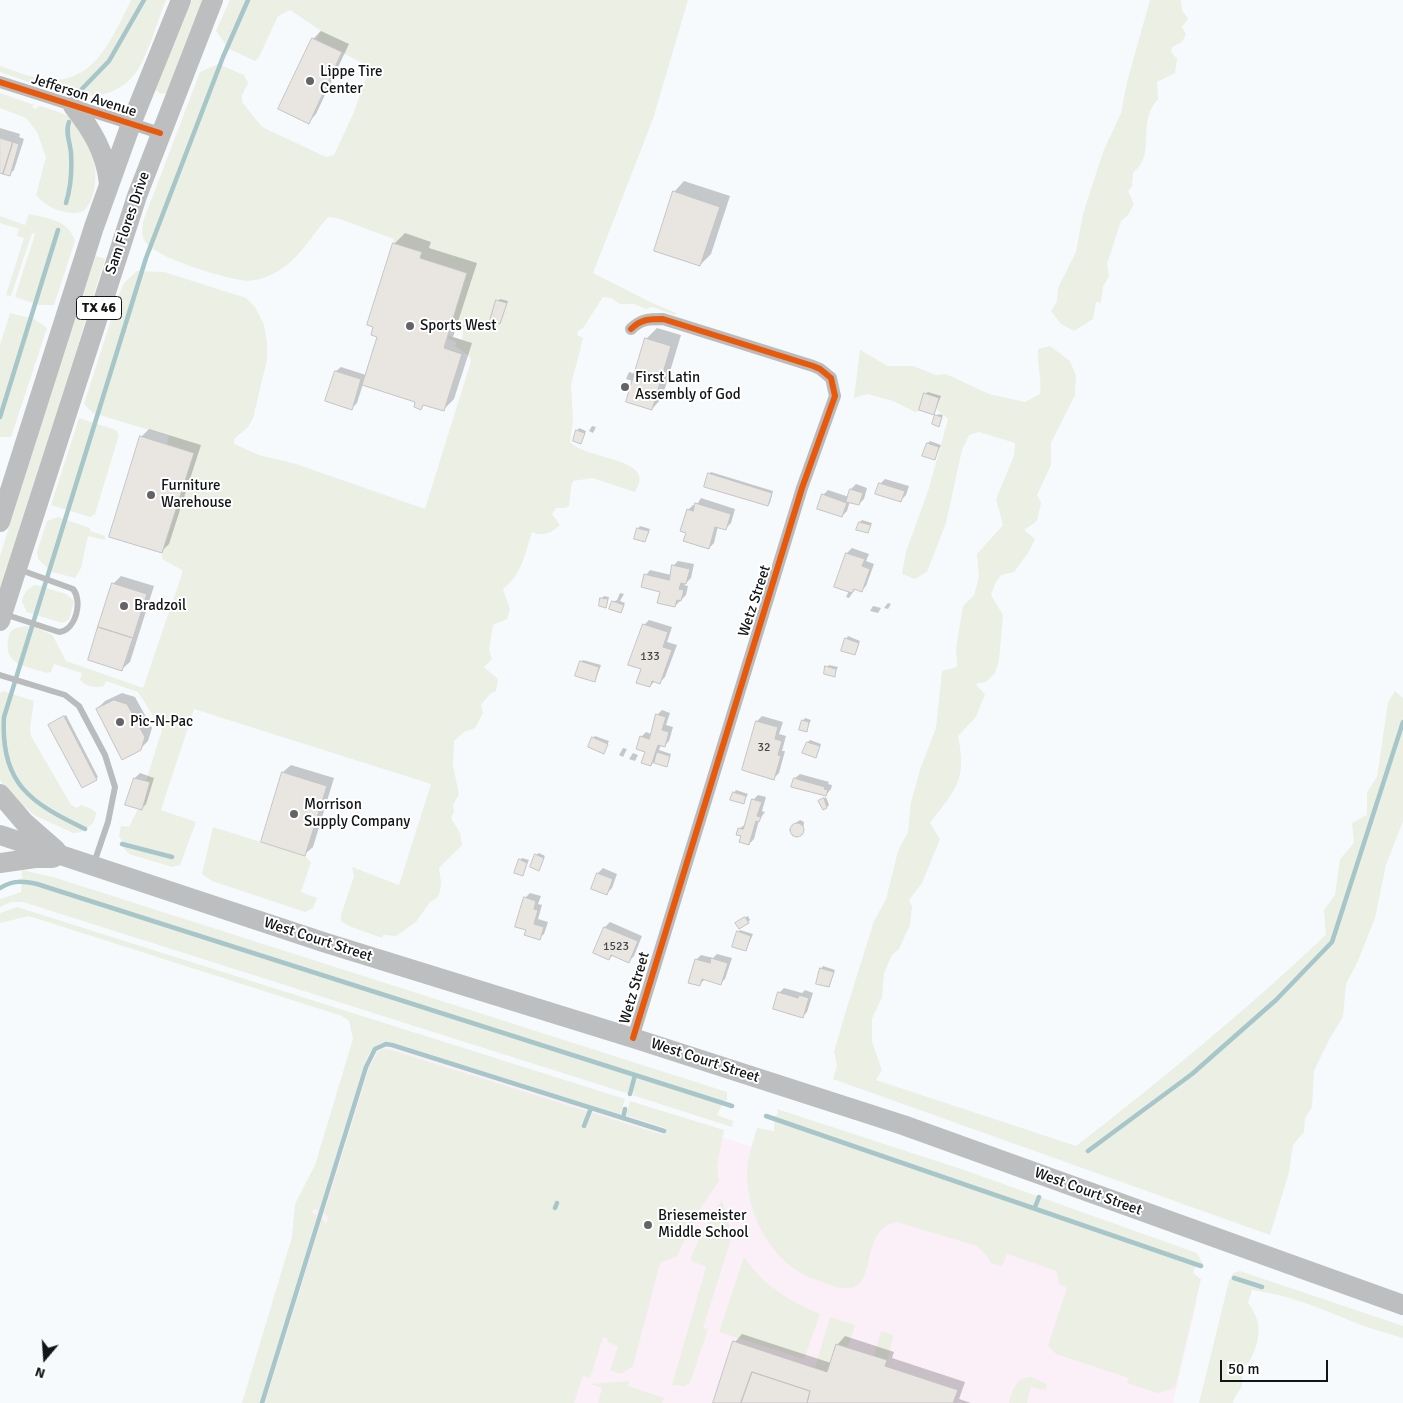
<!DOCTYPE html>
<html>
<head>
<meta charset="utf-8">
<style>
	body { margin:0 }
	#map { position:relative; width:1403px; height:1403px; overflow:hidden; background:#f7fafd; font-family:Signika,sans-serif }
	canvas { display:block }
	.north { position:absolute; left:20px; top:1333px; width:50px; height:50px; -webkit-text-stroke:4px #fff; paint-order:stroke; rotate:198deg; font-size:14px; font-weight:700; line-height:20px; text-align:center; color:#121416 }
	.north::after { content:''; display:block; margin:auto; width:18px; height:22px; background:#121416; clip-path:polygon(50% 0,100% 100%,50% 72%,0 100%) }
	.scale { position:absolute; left:1220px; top:1360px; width:108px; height:22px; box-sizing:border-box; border:2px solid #121416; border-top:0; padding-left:6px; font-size:15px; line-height:18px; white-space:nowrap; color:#121416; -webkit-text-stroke:4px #fff; paint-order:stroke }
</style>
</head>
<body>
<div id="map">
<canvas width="1403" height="1403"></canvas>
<div class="north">N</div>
<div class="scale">50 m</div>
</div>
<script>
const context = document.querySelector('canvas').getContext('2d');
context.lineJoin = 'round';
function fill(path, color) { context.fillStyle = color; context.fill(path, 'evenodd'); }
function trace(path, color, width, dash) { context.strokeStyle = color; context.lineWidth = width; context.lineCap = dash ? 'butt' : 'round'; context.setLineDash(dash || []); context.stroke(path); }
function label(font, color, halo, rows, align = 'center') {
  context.font = font + ' Signika,sans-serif'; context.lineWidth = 4; context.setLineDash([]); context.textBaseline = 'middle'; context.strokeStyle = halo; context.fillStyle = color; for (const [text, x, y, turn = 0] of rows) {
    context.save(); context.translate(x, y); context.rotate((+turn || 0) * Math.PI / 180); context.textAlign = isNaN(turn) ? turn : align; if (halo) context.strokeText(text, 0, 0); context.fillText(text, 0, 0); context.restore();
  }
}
fill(new Path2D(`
	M371 1029 753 1147 1063 1251 1197 1301 1173 1403H255Z`), '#fbf0f8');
fill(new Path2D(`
	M131 0H166C158 20 152 41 143 60 114 122 46 87 0 72V66C12 70 25 75 37 78 93 90 111 40 131 0Z
	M192 0H205L169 89 166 93 161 94 156 90V85Z
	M230 0H688L653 119 593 273 650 302 676 313 675 315 652 307 646 309 634 304H620L611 298 603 297 583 328 578 331 577 335 583 338 571 385 573 420 570 442C589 461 658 457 635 492L593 478 573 481 571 487 569 506 564 508H556L552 514 560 525C551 533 544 537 532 532 525 553 522 575 503 589L510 609 507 619 493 625 489 650 492 659 484 667 498 679 496 691 490 694 481 705 483 713 475 728 464 732 454 741 453 766 459 794 453 805 454 812 451 818 460 833 462 845 439 868 441 882 440 892 437 898 430 902 416 922 396 936 383 935 382 938 349 926 341 921V915L354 876 352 867 399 885 431 784 194 709 161 810 196 822 180 865 172 867 129 854 121 845 123 843 119 836 121 826 129 827 138 809 142 810 150 783 146 781 162 730 138 692 106 681 104 686C95 688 86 687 80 680L82 673 54 664 51 672 47 673C22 665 0 665 10 632 23 621 40 628 53 636L66 661 143 688 182 574V570L162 559V553L193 453 167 444 169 436 93 413 84 404 119 295 124 283 137 271 164 272 246 298 255 307 264 325 267 343V360L253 418 248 427 234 439V444L259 455 296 464 425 509 471 361 470 357 455 346 456 342 446 338 447 335 462 340 463 329 459 325 451 323 420 258 393 243 394 239 337 218 328 217C307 241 297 265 266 277 258 280 248 282 240 280 218 276 161 259 147 244 140 236 142 228 144 219L200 72 218 64 244 75 248 83 242 95V102L262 127 326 157 334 155 354 112 369 70 365 64 316 40 320 30 290 10 278 16 259 57 255 61 229 49 216 31Z
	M1150 0H1181L1182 10 1188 19 1182 27 1186 34 1182 42 1172 47 1171 52 1177 59 1175 73 1157 82 1158 99C1135 124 1158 152 1133 173L1132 186 1128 191 1134 204 1128 215 1121 221 1107 264 1109 276 1103 287 1101 303 1096 302 1093 319 1074 331 1061 324 1051 311 1057 301 1058 288 1076 252 1083 214 1103 152 1121 113 1127 82Z
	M0 93 34 105 32 107 36 109 39 106C54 110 73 115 83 129 97 149 102 192 84 211 69 217 46 208 36 195L46 157 37 132 26 118 0 108Z
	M29 214C47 218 69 220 75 241L54 305H39L15 297 35 234 32 233 11 296 6 295 24 238 17 236 19 229 0 223V216L25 225Z
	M95 256 105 259 0 595V556Z
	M10 313 34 319 47 328 11 437H0V345Z
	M1050 346 1070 361 1076 376 1075 395 1051 443V465L1037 495 1041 503 1037 521 1024 530 1035 539 1030 550 1014 572 1001 575 995 584 991 595 1003 615 999 660 995 673 986 682 975 684 985 694 976 717 958 736C967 781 956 789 930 823L940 839 922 883 909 900 912 907 910 925 899 949 892 955 884 973 882 997 872 1019V1042L882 1070 876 1080 1076 1146C1163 1079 1246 1010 1326 935L1324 910 1335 895 1340 859 1354 843 1352 823 1367 815V792L1377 777 1388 702 1395 691 1403 698V821L1386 865 1375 918 1358 961 1346 984 1343 1017 1330 1038 1314 1071 1312 1107 1305 1118 1304 1132 1293 1145 1289 1172 1270 1235 833 1079 837 1066 834 1052 845 1014 874 921 886 899 898 851 908 832 911 802 920 770 936 728 942 671 957 667 956 648 963 606 974 595 979 577 977 554 1003 525 996 499 1014 456 1015 443 979 432 969 435 962 450 946 523 927 572 915 579 902 574 906 552 929 488 948 419 934 407 915 412 893 401 867 394 854 398 860 350 888 366H913L936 375 946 374 989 394 1025 402 1040 394C1042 379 1037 364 1038 349Z
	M79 418 116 430 119 435 95 514 90 517 51 505Z
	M58 517 90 528V531L105 536V540L88 536 81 568 75 578 52 572 38 559 37 552 47 521Z
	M36 585 66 594 74 601 69 620 62 623 27 612 22 602C24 593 27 588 36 585Z
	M3 691 34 701 30 728 31 736 71 805 77 808 81 805 92 809 96 813 94 822 86 829 83 828 82 832 73 833 34 815 9 793 0 780V693Z
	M213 827 305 856 311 862 301 892 317 898 313 908 305 912 212 881 202 874Z
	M22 870 53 877 727 1092V1100L724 1101 717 1115 733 1121 732 1127 632 1095 634 1092 631 1090H628L629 1094 23 902H11L0 907V899L21 892Z
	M17 907 625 1099 620 1115 398 1044C379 1039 371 1047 364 1064L319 1211 315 1209 312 1212 317 1216 260 1403H242L292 1237 295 1204 315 1165 353 1039 349 1021 342 1016 29 916 0 923V913Z
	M383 1049 391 1050 663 1135 666 1128 626 1115 630 1101 724 1130 717 1166 719 1181 701 1207 677 1256 660 1263 633 1366 621 1374 610 1370 618 1346 607 1342 608 1339 603 1337 590 1378 583 1376 574 1403H265L322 1219 326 1223 329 1218 324 1214 369 1068 378 1052Z
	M777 1109 964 1170 1197 1253 1203 1264 1195 1267 1193 1273 1201 1279 1175 1388 1158 1393 1127 1383 1129 1378 1056 1354 1048 1346 1067 1288 1059 1284 1057 1271 1007 1254 1002 1266 991 1263 987 1256 977 1246 897 1222C860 1228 877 1283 851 1288 838 1290 826 1283 814 1279 770 1263 742 1208 748 1161 750 1150 754 1139 757 1128L774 1131 775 1116 778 1114Z
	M722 1200 732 1236 703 1328 708 1329 690 1383 684 1386 672 1385 706 1267 690 1260 704 1229Z
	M744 1257C763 1285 789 1301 820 1314L804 1359 719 1332Z
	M1240 1271 1403 1326V1338C1386 1333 1368 1328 1351 1321 1319 1308 1287 1294 1252 1290L1248 1303C1263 1322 1261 1341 1249 1362 1246 1366 1244 1366 1241 1371 1245 1393 1238 1386 1233 1403H1199L1229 1281 1233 1273Z
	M830 1317 855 1325 848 1347 836 1344 827 1372 815 1368Z
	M881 1331 894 1335 887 1360 874 1356Z
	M1031 1377 1047 1384 1046 1389 1042 1390 1031 1387 1027 1403H1009C1013 1389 1015 1378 1031 1377Z
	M629 1381 628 1386 664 1398 662 1403H598L602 1388 590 1384Z`), '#ecefe3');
fill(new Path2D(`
	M321 31 349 44 316 114 309 122 313 39Z
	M0 128 20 134 19 137 24 139 14 170 9 175 0 172Z
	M684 181 730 196 711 254 700 265 674 192Z
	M405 233 431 242 429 248 477 263 453 337 472 343 454 399 443 410 425 404 421 408 417 401 363 384 357 403 352 408 336 371 341 367 366 375 379 336 394 244Z
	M500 299 508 301 500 323 498 301Z
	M657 328 681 335 662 398 652 409 633 381 626 379 629 372 635 374 646 339Z
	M928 392 941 396 934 413 925 394Z
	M939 414 943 415 939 425 936 416Z
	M592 426 596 427 593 433 589 431Z
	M579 428 586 431 581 442 577 431Z
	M149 429 201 445 169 544 161 552 141 437Z
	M930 441 941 445 935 458 928 443Z
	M711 472 773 491 770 503 767 505 709 474Z
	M885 479 909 486 906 495 901 500 880 484Z
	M856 484 867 488 864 499 859 504 850 501 847 511 842 516 823 495 828 490 849 497 851 489Z
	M701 498 735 509 731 523 726 528 718 526 714 543 709 548 687 532 688 510 693 505 696 506Z
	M862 520 872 523 868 532 860 522Z
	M640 526 650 529 645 541 638 529Z
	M852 548 869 554 866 561 874 564 866 586 861 591 856 588 849 598 846 597 849 591 847 553Z
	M678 561 694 564 691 578 684 585 688 586 686 595 675 606 646 575 650 570 671 575 673 566Z
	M121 576 154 586 130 662 122 669 113 584Z
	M620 593 624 594 620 601 625 603 621 611 613 602 617 600Z
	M604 596 609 597 606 607 602 598Z
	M888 603 891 604 888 609 884 608Z
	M873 606 881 608 878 613 870 611Z
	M649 620 672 627 667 642 677 645 665 677 660 682 655 681 650 686 642 668 644 625Z
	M848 636 860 641 855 654 846 639Z
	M583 660 601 665 595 681 581 662Z
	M829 665 838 667 834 675 827 667Z
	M122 693 135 697 152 728 148 741 140 749 97 709 105 701Z
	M662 710 670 713 666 725 673 727 669 741 664 746 661 745 659 750 671 754 666 766 654 762 651 765 641 737 646 732 651 734 657 715Z
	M66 715 98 777 96 779 50 725Z
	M762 716 783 722 779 734 786 736 782 751H785L779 773 774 778 743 770 757 721Z
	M805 718 811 720 806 730 803 721Z
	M595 736 609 741 604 752 593 738Z
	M810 740 821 744 816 756 808 742Z
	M623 748 627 749 623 757 619 755Z
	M633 753 638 755 635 761 629 759Z
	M291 765 334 778 313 847 305 854 283 772Z
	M140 773 154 778 146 804 141 809 135 778Z
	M800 774 829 782 828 784 832 785 831 789 826 795 795 778Z
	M736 790 748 794 743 803 734 793Z
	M758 795 766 797 762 811 765 812 759 820 754 839 749 844 743 835 738 834 740 828 746 824 753 800Z
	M826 797 829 805 827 807 820 801Z
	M800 820 804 822 803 833 798 837 792 836 794 824Z
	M539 853 545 856 540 867 536 855Z
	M522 858 529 860 522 874 520 860Z
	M603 868 617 874 612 888 607 893 593 888 598 873Z
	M530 893 541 896 538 904 542 905 538 919 548 922 544 934 539 938 527 929 525 898Z
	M748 916 750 920 748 922 739 921Z
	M610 922 642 936 634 956 629 961 613 955 609 959 595 953 605 927Z
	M740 930 753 934 746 950 738 932Z
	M717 954 732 958 725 979 720 984 705 979 699 985 696 960 701 955 713 958Z
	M823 966 835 970 829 986 821 969Z
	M784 988 802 993 805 990 813 993 807 1012 802 1017 779 993Z
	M742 1334 831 1363 838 1344 845 1336 894 1352 892 1358 965 1382 959 1399 971 1403H714L735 1342Z`), '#0003');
trace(new Path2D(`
	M80 91 109 61 144 0
	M66 203C71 187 72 170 71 153 70 142 65 132 69 122
	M0 417 58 230
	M85 829C31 803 0 784 4 717L146 258 223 57 248 0
	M122 844 172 857
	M0 888C13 880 23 881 37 884L732 1106
	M630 1094 635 1075
	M766 1116 1201 1266
	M623 1118 664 1131
	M584 1126 591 1108
	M1088 1151 1192 1074 1276 1000 1332 942 1403 722
	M1035 1207 1039 1197
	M555 1208 557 1203
	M1234 1278 1262 1287
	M262 1403 366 1067 375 1049 386 1044 392 1045 623 1118 625 1109`), '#a6c6c9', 4.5);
const building = new Path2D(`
	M312 38 342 52 309 124 278 109Z
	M0 138 13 142 3 174 0 173Z
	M13 142 19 144 10 176 3 174Z
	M673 191 720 207 700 266 654 251Z
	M393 243 422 252 420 258 467 273 444 348 462 354 444 411 423 405 421 410 414 407 415 402 362 385 377 337 371 335 373 327 367 325Z
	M496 300 507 303 500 324 490 321Z
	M645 338 671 346 652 410 626 402Z
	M335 371 361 379 352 410 325 401Z
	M924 393 939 398 934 415 919 410Z
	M935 415 942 417 939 427 932 424Z
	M576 430 585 433 581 444 573 441Z
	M140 436 194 453 162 553 109 537Z
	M927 443 939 447 935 460 922 456Z
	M708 473 772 493 768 506 704 487Z
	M879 483 905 491 901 502 875 494Z
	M850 489 863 493 859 505 846 502Z
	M822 494 847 503 842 517 817 509Z
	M695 503 731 514 726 530 715 527 709 549 683 541 686 533 680 531 687 509 693 511Z
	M859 522 871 525 868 533 856 530Z
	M637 528 649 531 645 542 634 539Z
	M846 553 865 559 862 566 870 569 862 592 854 589 852 593 834 587Z
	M672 565 690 569 686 584 681 583 679 589 684 590 681 601 677 600 675 607 657 603 660 592 641 587 644 574 669 580Z
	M112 583 147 594 133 638 98 627Z
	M600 598 608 599 606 608 599 606Z
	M612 601 624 605 621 613 609 609Z
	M643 624 668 632 663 647 672 650 660 684 652 681 650 687 636 683 641 669 628 665Z
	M98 627 133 638 122 671 88 660Z
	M845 638 859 643 855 655 841 651Z
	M580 661 599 667 595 682 575 676Z
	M825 666 836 669 835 677 824 674Z
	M114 700 127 704 145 737 141 750 122 760 96 709Z
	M656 714 666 717 662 730 669 732 665 747 658 745 651 766 641 763 645 752 636 749 640 736 649 739Z
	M64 716 97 780 82 788 48 725Z
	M802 720 809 722 807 732 799 730Z
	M756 721 778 727 775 739 782 741 778 755 781 756 774 780 742 770Z
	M592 737 608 744 604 754 588 747Z
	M807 742 820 746 816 758 802 753Z
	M657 752 670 756 667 767 654 763Z
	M282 772 327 786 305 856 261 842Z
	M134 778 150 782 142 810 125 805Z
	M794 778 825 787 824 789 828 790 826 796 791 787Z
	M733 792 746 796 744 804 730 800Z
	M824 798 827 808 823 810 818 801Z
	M752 799 762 802 757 816 761 817 759 822 756 821 749 845 739 842 741 836 736 835 738 828 743 829Z
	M790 830a7 7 0 1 1 14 0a7 7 0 1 1-14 0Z
	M535 854 544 858 539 871 530 867Z
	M519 859 527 863 523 876 514 873Z
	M597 873 613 879 607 895 591 889Z
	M524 897 536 901 534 909 538 910 534 924 544 927 540 940 524 935 526 930 515 927Z
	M745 917 749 923 739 929 735 923Z
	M604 927 638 941 629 963 611 955 609 960 593 953Z
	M737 931 751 936 746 951 732 947Z
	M711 958 728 963 721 985 702 979 700 986 688 983 695 959 710 963Z
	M820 968 834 972 829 987 816 984Z
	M778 992 798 998 799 995 809 998 803 1018 773 1009Z
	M733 1341 827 1372 836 1344 887 1360 885 1366 958 1390 953 1403H807L810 1391 752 1372 741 1403H713Z
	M752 1372 810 1391 807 1403H741Z`);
fill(building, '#e9e5e1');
trace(building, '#c3c4c4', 1);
trace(new Path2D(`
	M4 614 59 632C76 630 83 601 73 589L18 569
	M0 675 65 695 79 706 105 755 115 787 108 822 94 863`), '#b9bbbc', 6);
trace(new Path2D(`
	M0 82 160 133
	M631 329C641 319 649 319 663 319L813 366 820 369 831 378 835 396 802 488 633 1038`), '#b9bbbc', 12);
trace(new Path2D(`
	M73 106C92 130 106 153 109 184
	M0 522 94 227 131 124 181 0
	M0 621 137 196 213 0
	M0 794 24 822 56 850
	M0 835 323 942 633 1038 903 1125 1403 1305
	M0 863 35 858H53`), '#bcbebf', 20);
trace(new Path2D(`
	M0 82 160 133
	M631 329C641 319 649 319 663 319L813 366 820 369 831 378 835 396 802 488 633 1038`), '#e8590c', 6);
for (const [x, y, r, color] of [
	[310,81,5,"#626467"],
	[410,326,5,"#626467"],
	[625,387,5,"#626467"],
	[151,495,5,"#626467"],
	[124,606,5,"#626467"],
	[120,722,5,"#626467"],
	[294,814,5,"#626467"],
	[648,1225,5,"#626467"]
]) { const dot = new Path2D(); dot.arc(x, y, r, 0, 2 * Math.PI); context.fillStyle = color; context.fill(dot); trace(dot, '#fff', 2); }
label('12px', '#484849', null, [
	["133",650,657],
	["32",764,748],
	["1523",616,947]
]);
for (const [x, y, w] of [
	[99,308,45]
]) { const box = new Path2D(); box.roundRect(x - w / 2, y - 11.5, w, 23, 4); context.fillStyle = '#fff'; context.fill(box); trace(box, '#121416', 1); }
label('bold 14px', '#121416', null, [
	["TX 46",99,308]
]);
label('15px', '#121416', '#fff', [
	["Lippe Tire",320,72],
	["Center",320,89],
	["Sports West",420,326],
	["First Latin",635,378],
	["Assembly of God",635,395],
	["Furniture",161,486],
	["Warehouse",161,503],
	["Bradzoil",134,606],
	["Pic-N-Pac",130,722],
	["Morrison",304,805],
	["Supply Company",304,822],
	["Briesemeister",658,1216],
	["Middle School",658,1233]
], 'left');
label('15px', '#121416', '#fff', [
	["Jefferson Avenue",84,96,18],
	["Sam Flores Drive",128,223,-71],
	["Wetz Street",755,601,-72],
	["West Court Street",318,940,18],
	["Wetz Street",635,988,-74],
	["West Court Street",705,1061,18],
	["West Court Street",1088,1192,20]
]);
</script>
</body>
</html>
